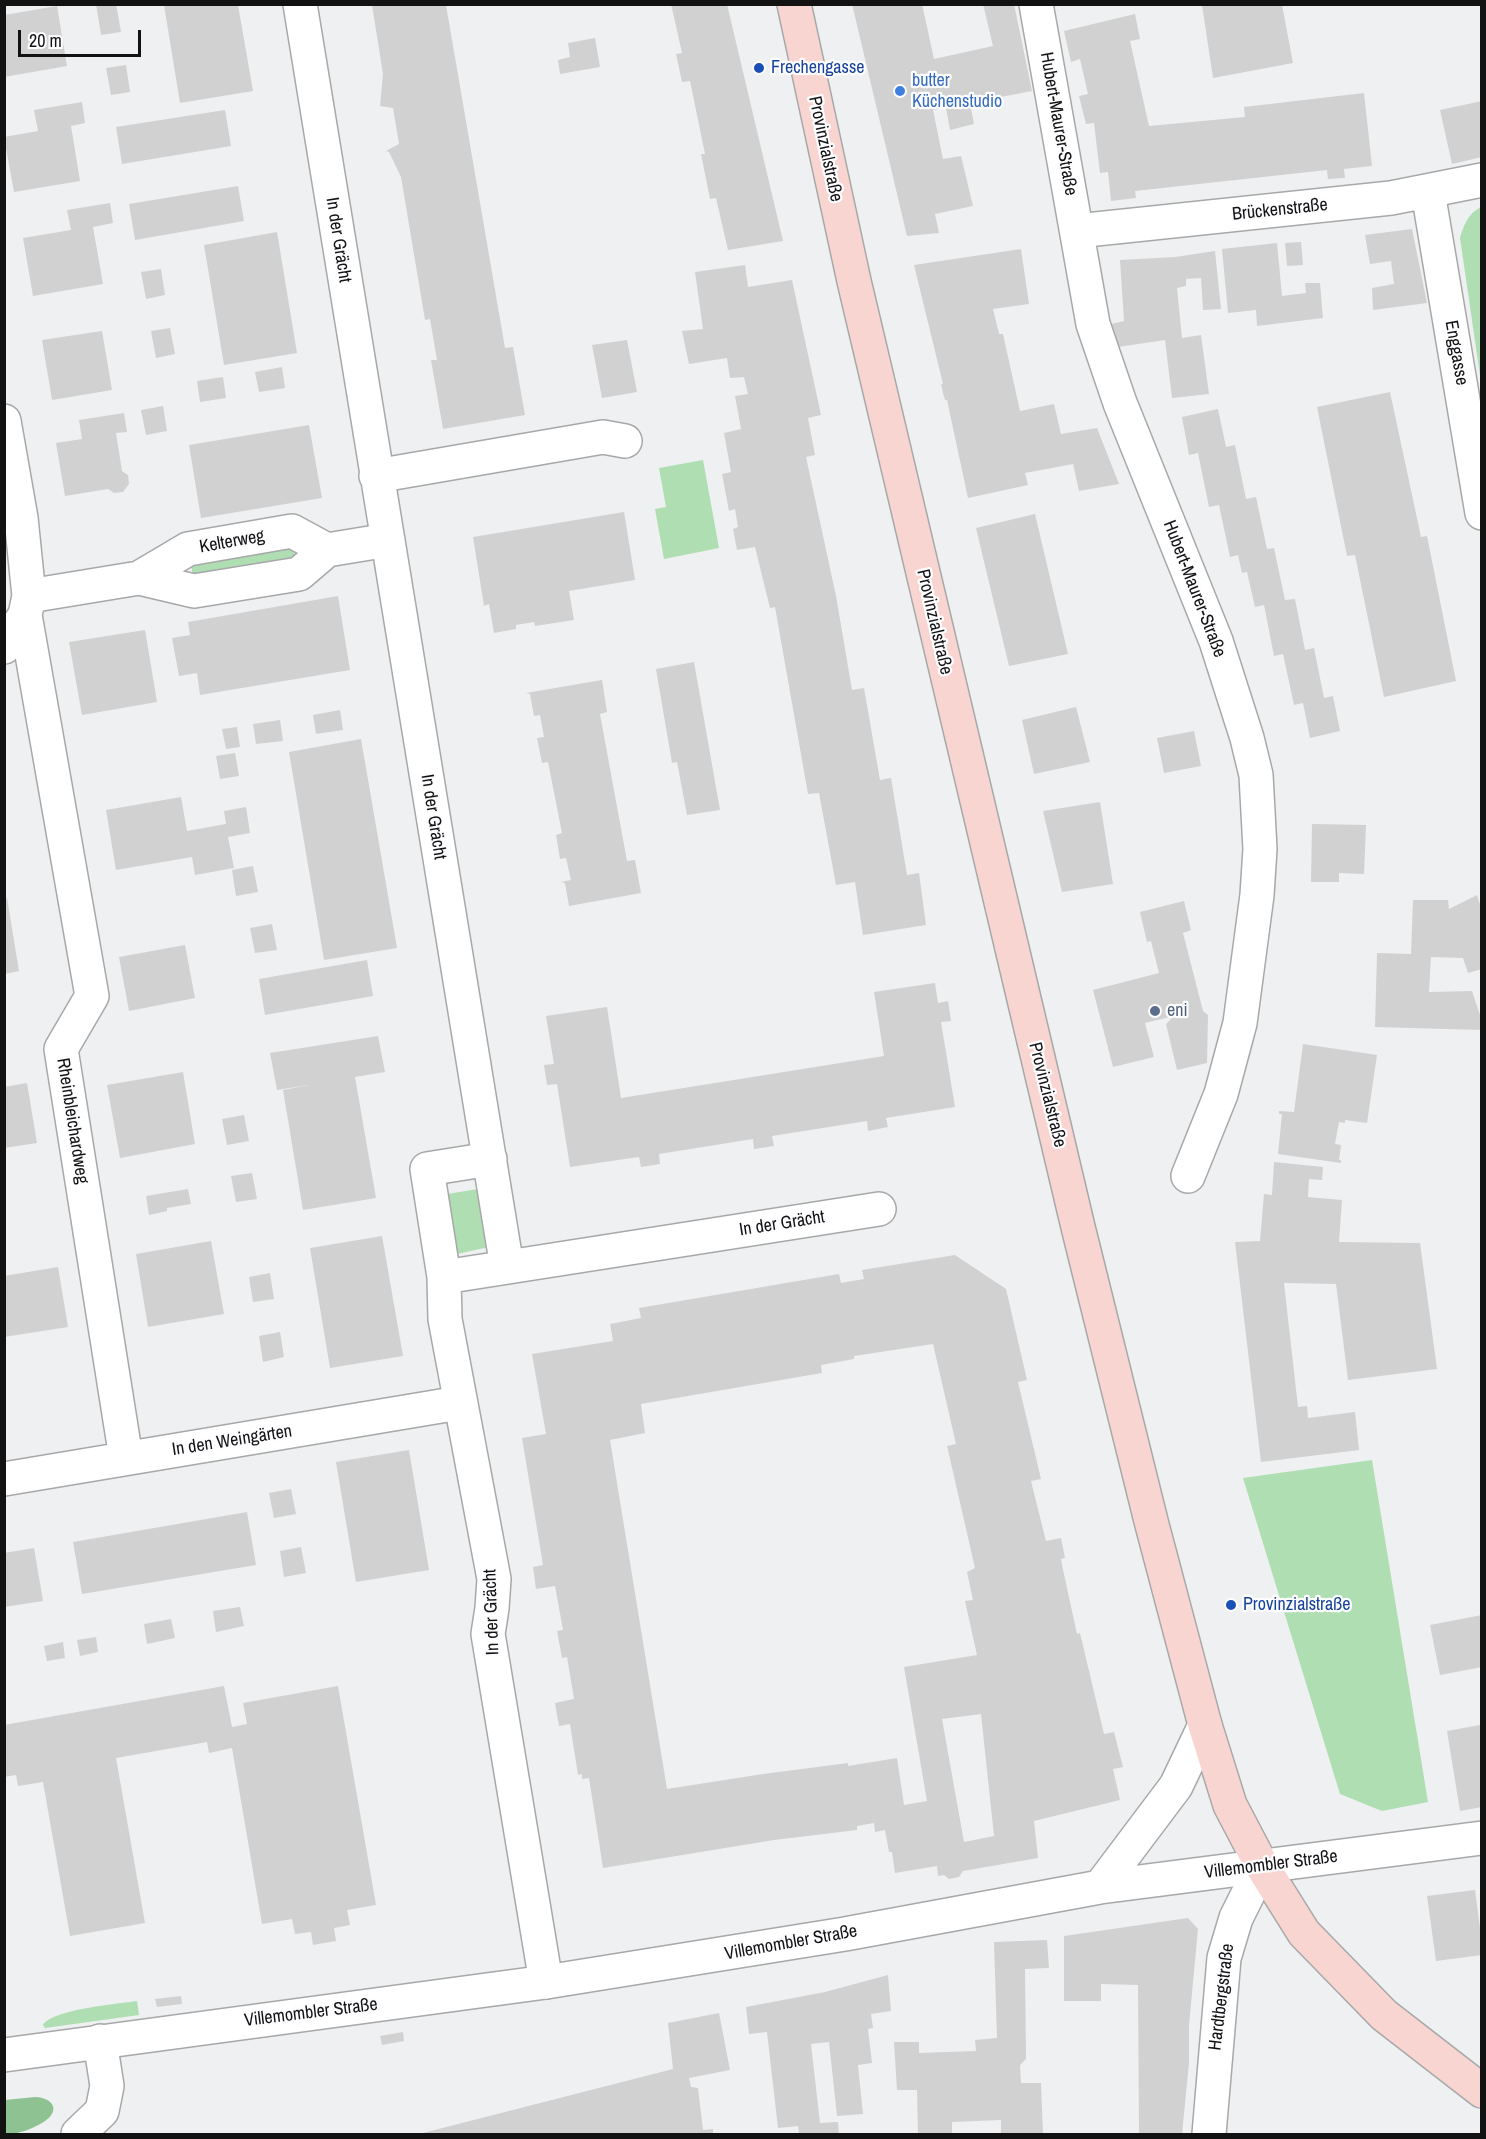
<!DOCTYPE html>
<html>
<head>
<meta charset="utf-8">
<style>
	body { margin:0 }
	#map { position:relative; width:1486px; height:2139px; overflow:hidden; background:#eff0f1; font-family:"Archivo Narrow",sans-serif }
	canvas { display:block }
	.frame { position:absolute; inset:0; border:6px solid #121213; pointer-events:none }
	.scale { position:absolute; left:18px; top:30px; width:123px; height:27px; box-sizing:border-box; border:3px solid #121213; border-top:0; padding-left:8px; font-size:18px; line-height:21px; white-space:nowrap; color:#121213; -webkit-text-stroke:4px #fdfdff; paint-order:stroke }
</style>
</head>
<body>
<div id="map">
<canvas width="1486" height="2139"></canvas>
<div class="frame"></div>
<div class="scale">20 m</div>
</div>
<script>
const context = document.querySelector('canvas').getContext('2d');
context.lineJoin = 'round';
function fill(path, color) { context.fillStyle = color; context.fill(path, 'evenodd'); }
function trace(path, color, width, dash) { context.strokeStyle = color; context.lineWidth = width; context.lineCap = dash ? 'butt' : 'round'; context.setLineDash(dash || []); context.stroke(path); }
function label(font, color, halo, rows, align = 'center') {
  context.font = font + ' "Archivo Narrow",sans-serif'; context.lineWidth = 4.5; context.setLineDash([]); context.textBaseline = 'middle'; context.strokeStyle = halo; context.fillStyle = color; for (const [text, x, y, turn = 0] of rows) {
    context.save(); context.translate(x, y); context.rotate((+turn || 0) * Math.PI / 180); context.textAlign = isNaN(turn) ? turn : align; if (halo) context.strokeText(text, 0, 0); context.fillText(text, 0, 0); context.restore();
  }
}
fill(new Path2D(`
	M1481 207V382L1460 238C1464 224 1468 214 1481 207Z
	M703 460 719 548 664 559 655 509 666 507 659 468Z
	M293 546 296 560 193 578 191 564Z
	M478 1189 489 1247 457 1254 447 1194Z
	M1372 1460 1428 1802 1382 1811 1340 1794 1243 1478Z
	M137 2001 139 2015 45 2028 43 2025C53 2009 118 2004 137 2001Z`), '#aedeb2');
fill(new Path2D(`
	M35 2097C56 2098 60 2113 42 2123 32 2129 16 2135 5 2134V2100Z`), '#8ec293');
fill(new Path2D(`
	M96 4H116L121 32 101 35Z
	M671 4H727L783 241 728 250 716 198 710 199 701 154H705L690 81 682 82 676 54 682 53Z
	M852 4H922L934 59 993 46 983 4H1014L1032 91 970 103 974 124 950 130 946 108 933 110 943 159 961 156 973 206 935 214 939 233 907 236Z
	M164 5H238L253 91 180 103Z
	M372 5H446L505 348 513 347 525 415 443 429 431 360H437L430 319 425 320 401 177 389 152 386 151 399 144 393 108 380 106 383 74Z
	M1202 5H1282L1293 63 1213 78Z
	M57 6 67 66 4 77V15Z
	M1135 14 1140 39 1130 41 1149 126 1245 117 1244 107 1364 93 1372 166 1344 169 1345 178 1328 179 1327 170 1135 191 1136 198 1111 201 1108 172 1100 173 1094 123 1086 124 1079 96 1088 94 1080 59 1071 62 1064 31Z
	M595 38 600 67 560 74 558 60 570 57 568 43Z
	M126 65 130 92 111 95 106 68Z
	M1482 101V157L1452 164 1440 110Z
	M82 102 85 123 71 126 80 181 14 192 4 137 38 131 34 110Z
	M225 110 231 146 122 164 116 127Z
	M238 186 244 221 135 240 129 204Z
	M110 203 113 223 93 227 103 284 33 296 23 238 71 230 67 210Z
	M1412 229 1427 303 1373 310 1372 288 1394 284 1391 261 1370 264 1365 235Z
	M277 232 297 353 224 365 204 245Z
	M1301 242 1303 265 1287 266 1285 243Z
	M1277 243 1282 296 1306 293 1305 283H1320L1323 318 1257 326 1256 310 1228 313 1222 249Z
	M1021 249 1029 304 993 309 999 334H1003L1020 411 1054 404 1061 434 1097 428 1119 484 1079 491 1073 464 1025 473 1028 485 968 498 947 400H945L943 393 941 384H943L914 265Z
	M1215 251 1221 309 1203 310 1201 278 1186 279V286L1177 288 1182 338 1201 335 1209 394 1172 398 1165 340 1118 347 1111 324 1124 321 1120 260 1175 257Z
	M745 265 748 287 792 280 821 415 808 418 815 455 806 457 836 596 852 690 864 688 880 780 891 778 907 875 919 873 926 925 863 935 855 882 836 885 819 793 808 794 775 607 770 608 755 547 737 550 733 529 738 527 735 509 729 511 722 474 731 472 724 433 741 429 735 396 748 394 744 377 730 378 727 358 689 364 682 331 703 329 695 272Z
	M161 269 165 295 146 299 141 272Z
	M170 328 175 354 156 358 151 331Z
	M102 331 112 390 52 400 42 340Z
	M627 340 637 392 602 398 592 345Z
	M282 367 285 388 259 392 255 372Z
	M223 377 226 398 200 402 197 381Z
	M1390 392 1421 537 1427 536 1456 681 1384 697 1355 555 1347 556 1317 407Z
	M163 406 167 431 146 435 141 410Z
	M1218 409 1226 447 1235 445 1246 499 1256 497 1267 549 1274 548 1285 600 1295 599 1305 650 1314 648 1324 698 1333 696 1340 731 1310 738 1303 703 1294 705 1283 654 1274 656 1264 605 1255 607 1247 572 1242 573 1238 555 1230 557 1219 505 1209 507 1198 453 1189 455 1182 417Z
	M124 413 127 432 116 433 122 471 128 475 129 484 123 492 114 493 108 489 65 496 56 443 82 439 79 420Z
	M309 425 322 498 201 518 189 445Z
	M624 512 635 580 569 591 574 620 535 626 534 622 516 625V629L494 633 489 604 484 606 473 537Z
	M1035 514 1068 654 1009 666 976 528Z
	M338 596 350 670 200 695 197 673 179 676 172 638 190 635 188 622Z
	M145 630 157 702 82 715 69 642Z
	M694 662 720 810 687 815 677 762 672 763 656 669Z
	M602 680 607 712 600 714 627 861 635 860 641 893 569 906 565 883 561 882 571 880 566 858 560 859 556 835 562 833 548 762 542 763 537 738 544 737 540 715 534 716 530 694 526 693Z
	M1076 707 1090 762 1034 774 1022 720Z
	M340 710 343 730 316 734 313 715Z
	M280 720 283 741 256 744 253 724Z
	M237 727 240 747 226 749 222 729Z
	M1194 731 1201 766 1164 773 1157 738Z
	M361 739 397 948 324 960 289 752Z
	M235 753 239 776 220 779 216 756Z
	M181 797 187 831 226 824 224 811 246 807 250 833 228 837 234 868 195 875 192 857 116 870 106 810Z
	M1100 802 1113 884 1062 892 1043 811Z
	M1312 824 1366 825 1364 874 1339 873V882H1311Z
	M253 866 258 892 236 896 232 870Z
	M1477 895 1482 911V969L1468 973 1463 958 1431 957 1429 992 1472 991 1482 1021V1030L1375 1027 1377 953 1411 954 1413 900H1448L1449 909Z
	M7 898 19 971 5 974V899Z
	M1184 901 1191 930 1183 933 1203 1011 1208 1015 1207 1063 1177 1070 1166 1024 1171 1019 1170 1017 1145 1023 1154 1057 1113 1067 1093 990 1159 973 1151 941 1147 942 1140 912Z
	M272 924 277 950 255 953 250 928Z
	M185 945 195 998 129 1011 119 957Z
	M367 960 373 996 265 1015 259 979Z
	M935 983 938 1003 948 1001 951 1021 941 1022 955 1107 886 1118 888 1127 868 1131 867 1121 772 1136 774 1146 754 1149 753 1139 659 1154 660 1164 641 1167 639 1157 570 1167 557 1084 547 1085 544 1065 554 1064 546 1016 607 1007 621 1098 884 1056 874 992Z
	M378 1036 385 1072 355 1077 376 1198 303 1210 283 1090 309 1085 277 1090 270 1053Z
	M1303 1044 1377 1055 1367 1123 1345 1120V1123L1339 1122 1335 1144 1341 1145 1339 1160H1341V1163L1278 1154 1282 1114H1279V1111L1294 1112Z
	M183 1072 195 1144 120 1158 107 1085Z
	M27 1083 37 1143 4 1148V1087Z
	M244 1115 249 1141 227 1145 222 1119Z
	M1274 1162 1323 1167 1322 1180 1309 1179 1308 1197 1342 1200 1339 1242 1420 1243 1437 1369 1348 1380 1336 1284 1284 1283 1298 1407 1307 1406 1308 1418 1355 1412 1359 1450 1261 1462 1235 1242 1260 1241 1264 1194 1272 1195Z
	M252 1173 257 1199 236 1202 231 1176Z
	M188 1189 191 1204 167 1208V1211L149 1215 146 1196Z
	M382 1236 403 1356 330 1368 310 1248Z
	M211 1241 224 1314 148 1327 136 1254Z
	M955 1255 1006 1289 1027 1380 1018 1382 1041 1479 1031 1481 1046 1541 1061 1538 1065 1558 1061 1559 1062 1565 1077 1634 1080 1633 1104 1734 1114 1732 1123 1767 1113 1769 1120 1800 1034 1821 1038 1858 963 1871 959 1877 949 1879 944 1875 938 1876 937 1866 895 1873 892 1852H889L885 1830 875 1832 874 1823 857 1826V1830L774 1840 603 1868 589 1778 582 1779V1774L578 1775 570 1724 559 1726 557 1715 555 1703 574 1699 567 1657 562 1658 557 1631 563 1630 555 1586 536 1589 533 1567 543 1565 522 1438 546 1434 532 1354 613 1341 610 1324 641 1318 639 1308 839 1274 841 1283 864 1279 862 1270ZM933 1344 956 1444 947 1446 975 1568 967 1572 973 1600 965 1601 977 1655 904 1667 927 1801 904 1805 897 1758 848 1766V1763L763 1774 667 1789 610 1440 645 1433 641 1404 822 1373 821 1365 854 1359V1356ZM981 1714 994 1836 964 1842 942 1719Z
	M58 1267 68 1327 4 1337V1276Z
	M270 1273 274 1299 253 1302 249 1277Z
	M280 1332 284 1357 263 1362 259 1336Z
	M409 1450 429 1570 356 1582 336 1462Z
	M291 1489 296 1514 274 1518 269 1493Z
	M247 1512 256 1565 82 1594 73 1542Z
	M301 1547 306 1573 284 1577 280 1551Z
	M34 1548 43 1601 4 1607V1553Z
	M240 1607 244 1626 216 1632 213 1611Z
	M1482 1615V1667L1440 1675 1430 1625Z
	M171 1619 175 1638 147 1644 144 1624Z
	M96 1637 98 1652 80 1656 77 1640Z
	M63 1642 65 1658 47 1661 44 1646Z
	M224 1686 232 1727 247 1724 243 1703 338 1686 376 1905 347 1910 350 1925 334 1928 336 1941 313 1945 311 1932 295 1934 292 1919 262 1924 232 1748 209 1753 207 1742 116 1758 145 1923 70 1936 43 1782 18 1786 16 1775 4 1777V1725Z
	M1480 1725 1482 1734V1807L1460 1811 1447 1731Z
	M1475 1890 1480 1928H1482V1955L1436 1961 1427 1896Z
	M1188 1918 1198 1929 1189 2025V2063L1182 2134H1139L1138 1985 1101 1984V2001H1064V1936Z
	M1047 1940 1049 1968 1025 1969 1026 2059 1020 2065 1021 2083H1041L1043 2134H1001V2120L952 2122V2134H918L917 2090H897L894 2042H919V2053L976 2051 975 2040 997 2038 994 1942Z
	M888 1975 891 2011 871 2014 873 2028 868 2029 872 2063 858 2065 863 2114 837 2116 829 2042 811 2044 820 2123 838 2122 839 2134H799L798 2126 778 2128 767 2032 749 2034 746 2007 825 1992Z
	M181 1996 182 2004 157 2007 155 1999Z
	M719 2013 730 2070 689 2078 691 2087 698 2088 703 2130 713 2129V2134H419L673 2069 668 2023Z
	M403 2032 404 2041 382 2045 380 2036Z`), '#d1d1d2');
const minor = new Path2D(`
	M300 4 507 1267
	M1036 4 1093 324 1120 403 1216 641 1247 738 1256 775 1260 849 1257 895 1240 1023 1221 1094 1188 1176
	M1428 192 1482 513
	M1077 231 1391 198 1482 180
	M4 421 21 518 29 596 25 615 4 647
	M376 476 603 437 625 441
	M139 578 194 591 299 574 327 550
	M29 596 139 578 188 549 292 531 327 550 388 540
	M25 615 92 996 61 1049 126 1458
	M490 1159 427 1169 444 1277 445 1319 494 1579 492 1608 488 1634 546 1982
	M444 1277 879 1209
	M4 1479 459 1403
	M78 2134 102 2111 107 2086 100 2041
	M1209 2134 1224 1958 1236 1918 1262 1866`);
const tertiary = new Path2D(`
	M1100 1887 1176 1786 1205 1725
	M4 2055 546 1982 845 1934 1100 1887 1482 1838`);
const secondary = new Path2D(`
	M794 4 854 281 1078 1227 1151 1521 1205 1725 1230 1805 1262 1866 1304 1933 1384 2015 1482 2091`);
trace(minor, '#a7a8a9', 36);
trace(tertiary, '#a7a8a9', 36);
trace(secondary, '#a7a8a9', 36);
trace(minor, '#fff', 33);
trace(tertiary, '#fff', 33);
trace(secondary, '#f9d5d1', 33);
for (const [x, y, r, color] of [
	[759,68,6,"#1a4fb4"],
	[900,91,6,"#3f7fe0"],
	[1155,1011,6,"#5c6f8a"],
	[1231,1605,6,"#1a4fb4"]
]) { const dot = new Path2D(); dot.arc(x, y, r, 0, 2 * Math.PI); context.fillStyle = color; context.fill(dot); trace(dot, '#fdfdff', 2); }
label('18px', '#164399', '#fdfdff', [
	["Frechengasse",771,68],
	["Provinzialstraße",1243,1605]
], 'left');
label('18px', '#366cbe', '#fdfdff', [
	["butter",912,81],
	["Küchenstudio",912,102]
], 'left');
label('18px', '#121213', '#fdfdff', [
	["Hubert-Maurer-Straße",1058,124,80],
	["Provinzialstraße",825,149,78],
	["Brückenstraße",1280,210,-6],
	["In der Grächt",338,240,81],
	["Enggasse",1456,353,80],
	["Kelterweg",232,542,-10],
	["Hubert-Maurer-Straße",1194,589,69],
	["Provinzialstraße",934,622,77],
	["In der Grächt",433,817,81],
	["Provinzialstraße",1047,1095,76],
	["Rheinbleichardweg",72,1121,81],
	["In der Grächt",782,1224,-9],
	["In den Weingärten",232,1441,-9],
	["In der Grächt",492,1612,-92],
	["Villemombler Straße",1271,1865,-7],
	["Villemombler Straße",791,1943,-10],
	["Hardtbergstraße",1222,1997,-83],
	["Villemombler Straße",311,2013,-7]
]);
label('18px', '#4e5e75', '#fdfdff', [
	["eni",1167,1011]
], 'left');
</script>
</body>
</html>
